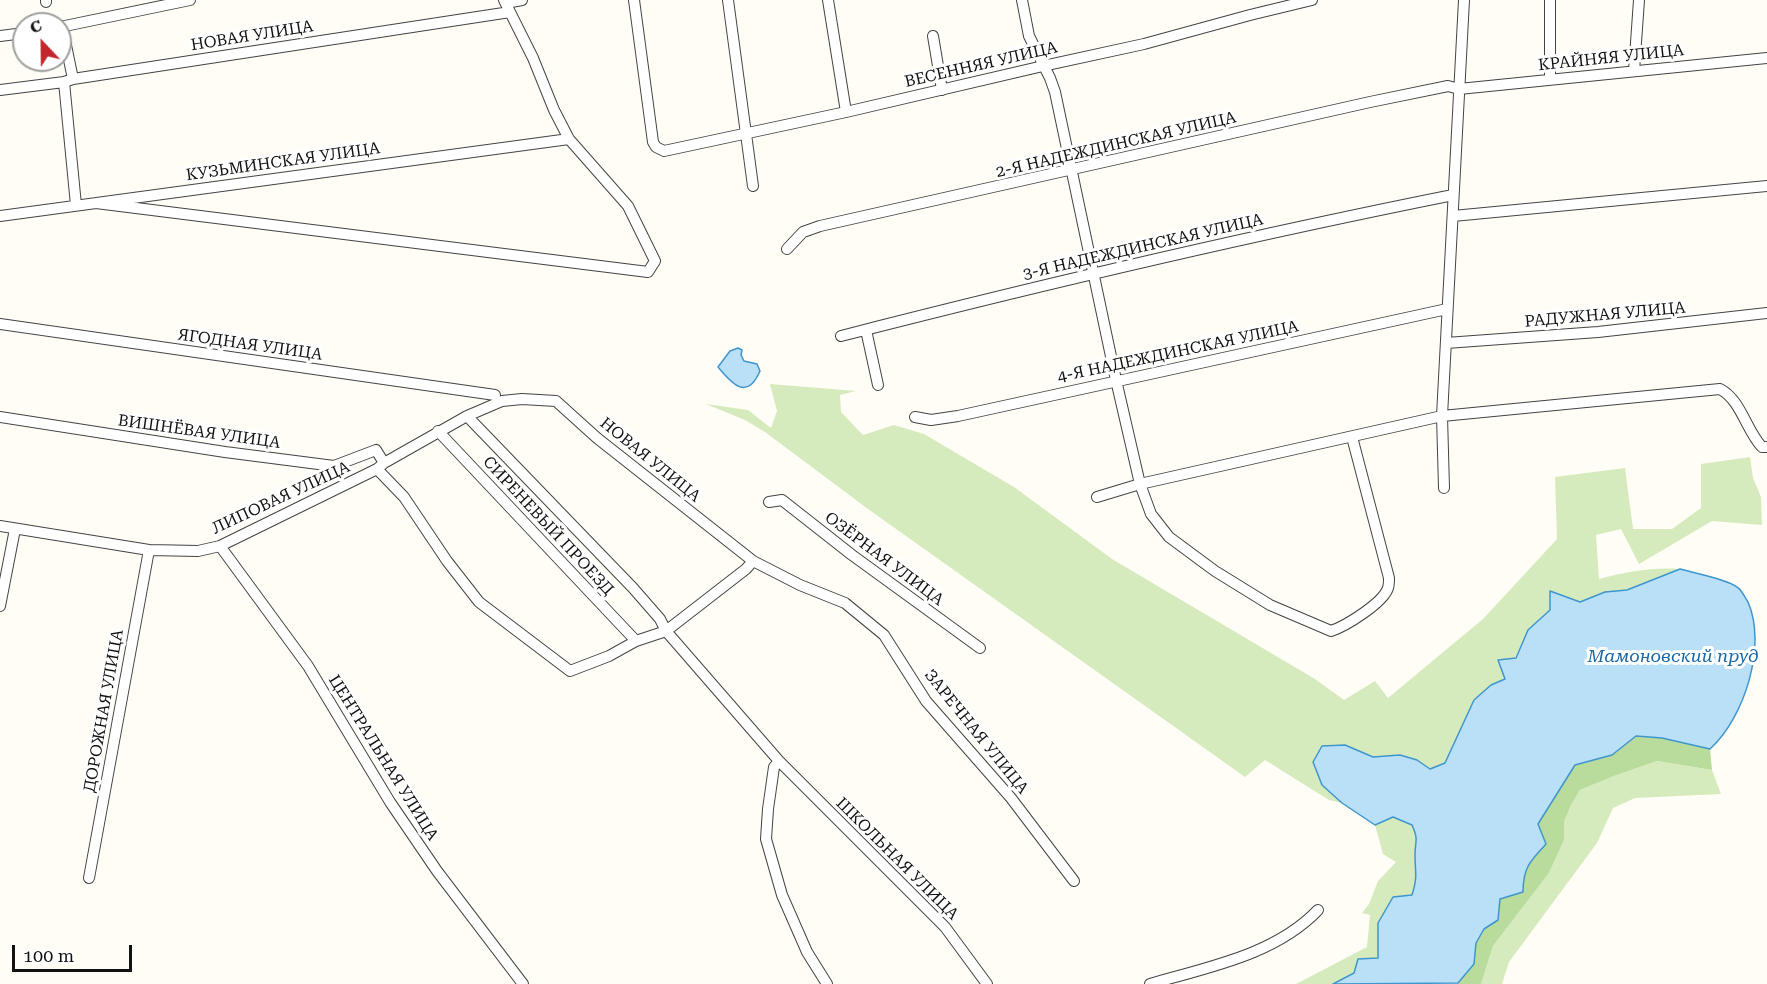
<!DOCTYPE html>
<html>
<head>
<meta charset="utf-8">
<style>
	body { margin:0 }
	#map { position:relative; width:1767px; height:984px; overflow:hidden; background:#fffdf5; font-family:"Roboto Serif",serif }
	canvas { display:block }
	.north { position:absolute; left:12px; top:12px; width:60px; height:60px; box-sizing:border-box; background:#fff; border:2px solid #a0a0a0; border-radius:50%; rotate:338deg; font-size:16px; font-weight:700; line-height:24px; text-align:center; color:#111 }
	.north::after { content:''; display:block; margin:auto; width:21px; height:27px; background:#c4262e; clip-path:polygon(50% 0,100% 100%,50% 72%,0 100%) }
	.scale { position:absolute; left:12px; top:945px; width:120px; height:27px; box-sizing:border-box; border:3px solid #111; border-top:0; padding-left:8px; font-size:18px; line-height:21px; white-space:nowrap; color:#111; -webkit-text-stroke:4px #fff; paint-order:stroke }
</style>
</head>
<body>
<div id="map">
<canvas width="1767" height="984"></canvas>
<div class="north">С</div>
<div class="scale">100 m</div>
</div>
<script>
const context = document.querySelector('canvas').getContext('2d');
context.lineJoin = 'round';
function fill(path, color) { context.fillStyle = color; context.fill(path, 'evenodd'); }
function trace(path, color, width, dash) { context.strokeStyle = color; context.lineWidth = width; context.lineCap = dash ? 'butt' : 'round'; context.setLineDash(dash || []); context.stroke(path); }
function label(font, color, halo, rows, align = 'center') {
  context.font = font + ' "Roboto Serif",serif'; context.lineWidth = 6; context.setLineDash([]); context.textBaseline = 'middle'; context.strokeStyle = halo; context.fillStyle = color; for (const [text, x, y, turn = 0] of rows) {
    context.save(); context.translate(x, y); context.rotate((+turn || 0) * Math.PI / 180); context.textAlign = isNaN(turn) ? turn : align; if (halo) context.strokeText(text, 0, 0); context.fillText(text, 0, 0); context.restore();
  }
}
fill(new Path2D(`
	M770 384 856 391 840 395 841 412 863 435 894 425 924 434 1014 487 1112 559 1315 679 1344 700 1375 681 1388 698 1483 619 1557 539 1555 477 1625 468 1633 529H1672L1701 508V464L1750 457 1753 478 1761 497 1762 525 1712 521 1639 564 1621 529 1596 535 1599 579C1626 572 1652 567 1680 569L1627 590 1605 592 1579 602 1550 610 1528 630 1505 679 1491 685 1456 739 1445 763 1430 769 1417 760 1400 755 1373 757 1345 745 1322 785 1342 803 1329 800 1265 760 1245 777 868 509 765 432 745 420 706 404 748 410 771 428 777 411Z
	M1657 761 1712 770 1721 794 1635 798 1613 808 1597 843 1509 962 1502 984H1481L1493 946 1549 873 1564 840V822L1571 805 1580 790 1614 776Z
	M1393 817 1412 825 1418 838 1415 854 1417 878 1412 895 1378 923V958L1333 984H1296L1367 947 1370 915 1362 913 1369 904 1378 881 1396 862 1383 854 1375 825Z`), '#d5ebbd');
fill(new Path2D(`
	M1636 736 1662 738 1710 749 1712 770 1657 761 1614 776 1580 790 1571 805 1564 822V840L1549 873 1493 946 1481 984H1457L1474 964 1476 943 1484 929 1498 920 1500 899 1523 892C1523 868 1530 861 1546 844L1538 824 1575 765 1612 755Z`), '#b9dc9c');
const water = new Path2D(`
	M738 348 742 350 741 355 744 361 757 364 760 371C747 401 732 384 718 367L730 351Z
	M1680 569C1694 573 1727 579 1737 587 1742 590 1745 598 1748 602 1767 645 1745 717 1710 749L1662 738 1636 736 1612 755 1575 765 1538 824 1546 844C1530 861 1523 868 1523 892L1500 899 1498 920 1484 929 1476 943 1474 964 1458 983 1333 984 1354 973 1358 959 1378 958V923L1393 897 1412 895C1418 876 1415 873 1415 855 1415 840 1419 841 1412 825L1393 817 1375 825 1342 803 1322 785 1313 762 1322 746 1345 745 1373 757 1400 755 1417 760 1430 769 1445 763 1474 700 1491 685 1505 679 1498 660 1516 658 1528 630 1550 610V591L1580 602 1605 592 1627 590Z`);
fill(water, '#b9e0f7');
trace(water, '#3f96cf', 1.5);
const minor = new Path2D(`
	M634 0 653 142 656 147 664 151 846 112 1043 66 1144 44 1250 15 1312 0
	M728 0 753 186
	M828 0 846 112
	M1022 0 1029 36 1050 78 1055 92 1116 380 1140 484 1151 514 1169 537 1215 571 1270 605 1331 631C1346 626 1383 603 1388 588 1389 585 1389 581 1389 578L1352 437
	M46 2V0
	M506 3 522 0
	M62 26 73 79
	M60 27 190 0
	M0 36 24 33
	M933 36 942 90
	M1634 71 1639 0
	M1550 79V0
	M64 82 76 205
	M0 90 64 82 73 79 510 12
	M96 203 648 272 655 261 628 206 569 139 554 110 533 58 504 0
	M0 216 569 139
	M1453 216 1767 186
	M787 249 803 232 820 226 1370 102 1448 86 1459 89 1767 58
	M0 324 495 395
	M866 330 878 385
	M841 336C1044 284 1248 236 1453 195
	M1446 343 1598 332 1767 313
	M467 416 633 588 660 619 666 631 779 761 945 927 987 984
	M0 417 225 452 334 466 376 450 384 463
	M915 417 931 420 958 416 1447 309
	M438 431 636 641
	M377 469 404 497 447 561 479 602 570 671 609 656 636 641 666 631 746 569 753 561
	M1444 488 1442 416 1464 0
	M1097 497 1140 484 1442 416 1720 389C1741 400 1746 430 1762 447H1767
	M769 502 782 500 852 555 980 648
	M0 526 149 550 198 551 220 546 377 469 384 463 467 416 502 401 522 399 556 401 597 438 753 561 800 585 845 603 884 635 926 701 1011 798 1074 881
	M220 546 308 666 390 802 437 871 523 984
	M0 606 15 529
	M779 761 774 767 768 809 766 839 782 895 807 952 827 984
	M89 878 149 550
	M1150 984C1208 967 1275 955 1318 910`);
trace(minor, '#444', 12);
trace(minor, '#fff', 10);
label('16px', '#111', '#fff', [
	["НОВАЯ УЛИЦА",252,36,-9],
	["КРАЙНЯЯ УЛИЦА",1611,58,-6],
	["ВЕСЕННЯЯ УЛИЦА",981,65,-13],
	["2-Я НАДЕЖДИНСКАЯ УЛИЦА",1116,145,-13],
	["КУЗЬМИНСКАЯ УЛИЦА",283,162,-8],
	["3-Я НАДЕЖДИНСКАЯ УЛИЦА",1143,247,-13],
	["РАДУЖНАЯ УЛИЦА",1605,315,-5],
	["ЯГОДНАЯ УЛИЦА",250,345,8],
	["4-Я НАДЕЖДИНСКАЯ УЛИЦА",1178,352,-12],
	["ВИШНЁВАЯ УЛИЦА",199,432,8],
	["НОВАЯ УЛИЦА",650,460,39],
	["ЛИПОВАЯ УЛИЦА",281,498,-25],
	["СИРЕНЕВЫЙ ПРОЕЗД",548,526,47],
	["ОЗЁРНАЯ УЛИЦА",884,559,37],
	["ДОРОЖНАЯ УЛИЦА",104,711,-80],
	["ЗАРЕЧНАЯ УЛИЦА",976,732,51],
	["ЦЕНТРАЛЬНАЯ УЛИЦА",383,758,58],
	["ШКОЛЬНАЯ УЛИЦА",897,859,45]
]);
label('italic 18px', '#1768a6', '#fff', [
	["Мамоновский пруд",1673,657]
]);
</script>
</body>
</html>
